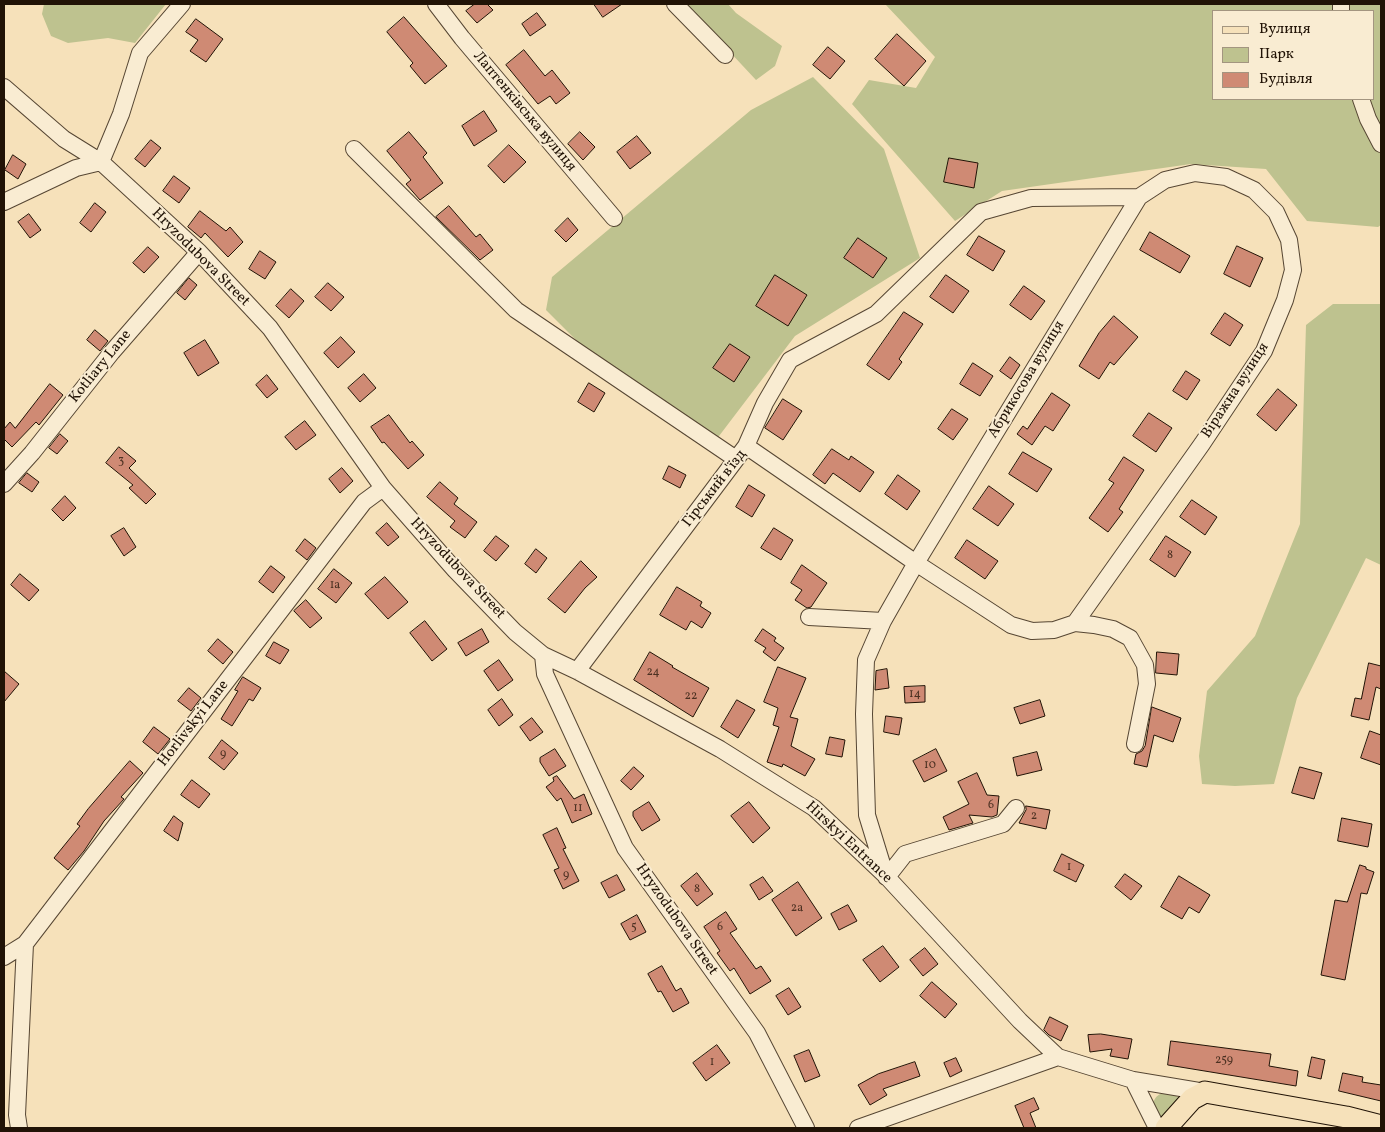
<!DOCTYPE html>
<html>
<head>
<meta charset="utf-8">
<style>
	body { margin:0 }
	#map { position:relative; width:1385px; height:1132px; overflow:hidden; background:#f6e1ba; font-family:Vollkorn,serif }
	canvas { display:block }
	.frame { position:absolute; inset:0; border:5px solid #211306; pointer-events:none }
	.legend { position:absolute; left:1212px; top:10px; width:162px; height:90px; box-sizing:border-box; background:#f9ecd2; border:1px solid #a39580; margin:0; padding:6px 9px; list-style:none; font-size:15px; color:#211306 }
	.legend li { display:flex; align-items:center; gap:10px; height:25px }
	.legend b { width:25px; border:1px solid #a39580 }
</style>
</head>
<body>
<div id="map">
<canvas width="1385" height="1132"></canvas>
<div class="frame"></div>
<ul class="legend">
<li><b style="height:6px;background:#f6e1ba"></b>Вулиця</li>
<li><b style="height:14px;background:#bec28f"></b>Парк</li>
<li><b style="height:14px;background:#cf8a74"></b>Будівля</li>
</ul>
</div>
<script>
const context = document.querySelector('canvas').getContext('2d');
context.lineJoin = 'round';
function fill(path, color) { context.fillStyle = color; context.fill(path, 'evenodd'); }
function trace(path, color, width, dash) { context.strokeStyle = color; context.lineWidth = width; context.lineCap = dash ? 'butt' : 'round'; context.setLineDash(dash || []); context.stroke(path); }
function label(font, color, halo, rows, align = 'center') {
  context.font = font + ' Vollkorn,serif'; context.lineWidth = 4; context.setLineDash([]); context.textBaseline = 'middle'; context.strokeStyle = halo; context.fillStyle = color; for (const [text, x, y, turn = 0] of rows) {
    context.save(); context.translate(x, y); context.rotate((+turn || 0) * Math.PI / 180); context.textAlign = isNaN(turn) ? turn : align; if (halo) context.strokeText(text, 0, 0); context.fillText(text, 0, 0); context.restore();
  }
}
fill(new Path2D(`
	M44 4H166L135 43 108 38 68 43 51 36 42 14Z
	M685 4H728L736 13 782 46 775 66 756 80Z
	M885 4H1381V225L1378 227 1307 221 1266 169 1191 164 1002 191 955 221 852 104 869 80 916 88 935 57ZM1214 11H1374V99H1214Z
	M813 77 884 149 920 258 795 336 716 440 618 382 546 310 552 277 751 110Z
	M1333 304H1381V565L1366 558 1297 698 1274 784 1235 786 1202 784 1199 756 1207 691 1255 636 1300 524 1306 325Z
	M1168 1092 1180 1098 1161 1120 1153 1103C1156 1095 1160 1093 1168 1092Z`), '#bec28f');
const building = new Path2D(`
	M475 4H487L493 10 477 23 466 11Z
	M594 4H622L603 17Z
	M537 13 546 25 530 36 522 24Z
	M404 17 447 66 425 84 410 66 413 63 387 32Z
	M196 19 223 39 206 62 190 51 198 40 186 32Z
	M897 34 926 61 904 86 875 59Z
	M828 47 845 61 830 79 813 65Z
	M524 50 545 76 552 70 570 93 556 104 550 96 538 104 506 65Z
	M484 111 497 131 474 146 462 126Z
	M409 132 427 153 423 157 443 183 420 200 406 184 411 180 387 151Z
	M580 132 595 147 583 160 568 144Z
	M637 136 651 153 630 169 617 152Z
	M151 140 161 148 145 167 135 159Z
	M509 145 526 162 504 183 488 166Z
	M13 155 26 164 18 179 5 170Z
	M949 158 978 163 974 188 944 182Z
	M174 176 190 188 179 203 163 191Z
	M95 203 106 212 91 232 80 223Z
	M449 206 476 237 480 234 493 250 480 260 436 217Z
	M200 211 226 231 230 227 243 242 228 257 205 233 201 238 188 227Z
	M29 214 41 230 30 238 18 222Z
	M568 218 578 230 566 242 555 231Z
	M1150 232 1190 256 1180 273 1140 250Z
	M979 236 1005 251 993 271 967 255Z
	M858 238 887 258 873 278 844 258Z
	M1237 246 1263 258 1250 287 1224 274Z
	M148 247 159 257 144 273 133 263Z
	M260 251 276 262 265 279 249 269Z
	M775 275 807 295 788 326 756 306Z
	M946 275 969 291 953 313 930 297Z
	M189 278 197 285 185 300 177 293Z
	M328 283 344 297 331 311 315 297Z
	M1024 286 1045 301 1031 320 1010 305Z
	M291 289 304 301 289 318 276 306Z
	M904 312 923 324 899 359 902 362 889 380 867 365Z
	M1225 313 1243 325 1230 346 1211 334Z
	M1114 316 1138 337 1114 365 1110 362 1099 379 1079 366 1099 333Z
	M95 330 108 341 100 351 87 340Z
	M341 337 355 352 338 368 324 353Z
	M205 340 219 363 198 376 184 353Z
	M730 344 750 357 734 382 713 368Z
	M1010 357 1020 365 1011 379 1000 371Z
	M973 363 993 376 980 396 960 384Z
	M1186 371 1200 380 1187 400 1173 391Z
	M364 374 376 388 360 402 348 388Z
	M267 375 278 389 267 398 256 385Z
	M589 383 605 393 594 412 578 402Z
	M50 384 63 395 39 425 36 422 12 447 4 439V429L10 422 15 428Z
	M1278 389 1297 405 1276 431 1257 415Z
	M1052 393 1070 405 1053 431 1045 426 1032 445 1017 434 1023 426 1027 429Z
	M783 399 802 411 783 440 765 428Z
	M952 409 968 419 953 440 938 429Z
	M1149 413 1172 428 1156 452 1133 436Z
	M389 415 410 443 412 441 424 455 408 469 384 442 382 443 371 427Z
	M305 421 316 435 296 450 285 437Z
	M60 434 68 441 57 454 49 448Z
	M119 447 136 461 129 468 156 494 146 504 129 488 133 485 106 463Z
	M832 449 849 460 851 456 874 472 860 492 833 473 825 484 813 475Z
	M1023 452 1052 469 1037 492 1009 474Z
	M1124 457 1144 470 1119 509 1123 512 1108 532 1089 518 1114 483 1109 480Z
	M669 466 686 475 680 488 663 479Z
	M342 468 353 481 340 493 329 479Z
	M27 473 39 482 32 492 19 483Z
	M898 475 920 491 907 510 885 494Z
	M440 482 458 498 454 504 477 522 465 538 450 527 455 521 427 497Z
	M749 485 765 495 752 517 736 507Z
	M989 486 1014 504 998 526 973 509Z
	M65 496 76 508 63 521 52 510Z
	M1192 500 1217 517 1205 535 1180 517Z
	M387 523 399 537 388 546 376 533Z
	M124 528 136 547 124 556 111 536Z
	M774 528 793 540 781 560 761 548Z
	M496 536 509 546 496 561 484 551Z
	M1166 536 1191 552 1175 577 1150 560Z
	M305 539 316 548 307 560 296 551Z
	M967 540 998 561 985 579 955 558Z
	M536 549 547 558 536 573 525 564Z
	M581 561 597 577 585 588 565 613 548 599Z
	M802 565 827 583 811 607 807 608 795 600 802 590 791 583Z
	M271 566 285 577 273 593 259 582Z
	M334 569 352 583 336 603 318 589Z
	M20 574 39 590 29 601 11 585Z
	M385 577 408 602 388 619 365 594Z
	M677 587 702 602 700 606 711 613 702 628 691 621 686 630 660 615Z
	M306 600 322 618 310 628 294 611Z
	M425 621 447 649 432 661 410 633Z
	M482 629 489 642 466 656 458 643Z
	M763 629 776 638 774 641 784 648 775 661 763 652 766 648 755 641Z
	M218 639 233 652 223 664 208 651Z
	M274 642 289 650 280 664 266 656Z
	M650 652 673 666 672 667 709 688 693 717 634 680Z
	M1157 652 1179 654 1177 675 1156 673Z
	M499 660 513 680 498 691 484 671Z
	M1369 663 1381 666V689L1376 687 1369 720 1351 716 1355 698 1361 699Z
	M778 667 806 678 790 717 798 719 791 746 815 759 805 776 783 764 782 767 767 762 779 727 773 725 778 708 764 702Z
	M887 669 889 688 875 690 876 671Z
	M4 671 19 684 4 702Z
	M243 677 261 688 253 701 249 699 232 726 221 719 238 691 235 690Z
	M925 686V702L905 703 904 687Z
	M189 688 201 698 191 711 178 701Z
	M502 699 513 715 499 726 488 710Z
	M737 700 755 710 738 738 721 727Z
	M1040 700 1045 716 1020 724 1014 708Z
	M1152 707 1181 718 1173 742 1154 735 1147 767 1134 764 1136 754 1142 751 1145 746Z
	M886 716 902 718 899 735 884 732Z
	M532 718 543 732 530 741 520 727Z
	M154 727 170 739 158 754 143 742Z
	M1370 731 1381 735V765L1361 758Z
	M830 737 845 740 842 757 826 754Z
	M222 740 238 753 224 770 209 758Z
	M555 749 566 766 549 776 540 762V758Z
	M936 749 947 771 924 782 913 761Z
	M1037 752 1042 770 1017 776 1013 758Z
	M130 761 143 773 121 797 124 799 104 821 84 851 68 870 54 858 80 826 77 824 88 809Z
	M634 767 644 776 631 790 621 781Z
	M1300 767 1322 773 1314 799 1292 793Z
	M977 773 987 795 999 796 997 815 992 817 969 815 973 823 949 830 943 817 969 804 958 782Z
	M557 776 574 799 584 794 592 814 572 823 561 798 557 801 546 787 554 781 553 778Z
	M192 780 210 794 199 808 181 795Z
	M649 802 660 820 642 831 633 816V812Z
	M749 802 770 828 753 843 731 816Z
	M1026 806 1050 810 1046 829 1019 823 1026 810Z
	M174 816 183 823 178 841 164 831Z
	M1342 818 1372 824 1368 847 1338 841Z
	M557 828 566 848 563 849 579 881 563 889 554 870 559 868 543 835Z
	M1062 854 1084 865 1076 882 1054 871Z
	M1360 865 1366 867V869L1374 872 1367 894 1361 893 1345 980 1321 975 1335 900 1347 902Z
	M697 873 713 894 697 906 681 886Z
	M1125 874 1142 886 1131 900 1115 887Z
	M617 875 625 890 609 898 601 883Z
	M1179 876 1210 895 1199 913 1189 907 1182 919 1161 907Z
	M763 877 773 891 759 900 750 885Z
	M798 882 822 918 796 936 772 900Z
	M848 905 857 921 839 930 831 914Z
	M726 912 737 929 730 933 756 969 761 966 771 981 750 994 734 968 730 971 717 953 720 951 704 927Z
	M637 915 646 932 630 940 621 924Z
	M883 946 899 967 880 982 863 960Z
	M925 948 938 964 923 976 910 960Z
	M662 966 676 991 681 988 689 1003 673 1012 661 991 658 992 648 974Z
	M932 982 957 1004 945 1018 920 996Z
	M789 988 801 1007 788 1015 776 996Z
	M1050 1017 1068 1026 1061 1041 1049 1035 1044 1030Z
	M1101 1034 1132 1039 1128 1059 1110 1056 1112 1049 1090 1052 1088 1035Z
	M1171 1041 1271 1054 1269 1066 1298 1071 1296 1086 1168 1065Z
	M717 1045 730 1063 706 1081 693 1063Z
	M809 1050 820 1076 805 1082 794 1056Z
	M1312 1057 1325 1060 1321 1079 1308 1076Z
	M956 1058 962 1071 950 1077 944 1063Z
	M915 1062 920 1076 883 1089 887 1095 870 1105 858 1085 878 1074Z
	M1343 1073 1363 1077 1362 1082 1381 1085V1101L1339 1091Z
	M1034 1098 1039 1109 1030 1113 1036 1128H1024L1015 1106Z`);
fill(building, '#cf8a74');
trace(building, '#211306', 1);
const minor = new Path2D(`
	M436 4 462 38 614 218
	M675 4 725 55
	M1341 4V11
	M4 87 64 139 101 162 199 252 270 328 383 488 455 570 515 632 543 655 577 671 720 749 814 808 887 877 1020 1021 1058 1057 1133 1080 1205 1092
	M1361 99 1368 119 1381 144
	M354 149 516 310 736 459
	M4 202 76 168 101 162 121 114 140 53 182 4
	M746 446 916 563 1011 625 1032 631 1054 630 1075 623 1094 625 1113 629 1130 638 1145 665 1147 684 1135 744
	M4 484 32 453 112 352 199 252
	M809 617 883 621
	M543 655 545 674 625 848 757 1033 806 1128
	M577 671 746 446 765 403 790 360 876 314 981 212 1031 198 1139 197 1165 180 1195 173 1226 177 1254 190 1276 212 1289 240 1293 270 1285 300 1264 351 1202 444 1075 623
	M886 877 867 815 864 714 866 660 883 621 916 563 1139 197
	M887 877 905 854 1003 824 1016 808
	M4 957 25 944 364 502 383 488
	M1133 1080 1157 1128
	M19 1128 17 1115 25 944
	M858 1128 1058 1057`);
const major = new Path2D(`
	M1166 1128 1192 1099 1205 1092 1346 1117 1381 1126`);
trace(minor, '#564633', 18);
trace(major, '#211306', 23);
trace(minor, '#f9ecd2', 16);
trace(major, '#f6e1ba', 21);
label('12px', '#4c3122', null, [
	["3",121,462],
	["8",1170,556],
	["1а",335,586],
	["24",653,673],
	["14",915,695],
	["22",691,697],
	["9",223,755],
	["10",930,766],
	["6",991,806],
	["11",578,809],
	["2",1034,817],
	["1",1069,868],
	["9",566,876],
	["8",697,890],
	["2а",797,909],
	["5",634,928],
	["6",720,928],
	["259",1224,1061],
	["1",712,1063]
]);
label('15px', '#211306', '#f9ecd2', [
	["Лаптенківська вулиця",524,112,50],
	["Hryzodubova Street",200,258,45],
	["Kotliary Lane",101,367,-51],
	["Абрикосова вулиця",1027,380,-59],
	["Віражна вулиця",1236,391,-57],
	["Гірський в'їзд",715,489,-52],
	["Hryzodubova Street",457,569,47],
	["Horlivskyi Lane",194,724,-52],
	["Hirskyi Entrance",848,843,43],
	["Hryzodubova Street",676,920,55]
]);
</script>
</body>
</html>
